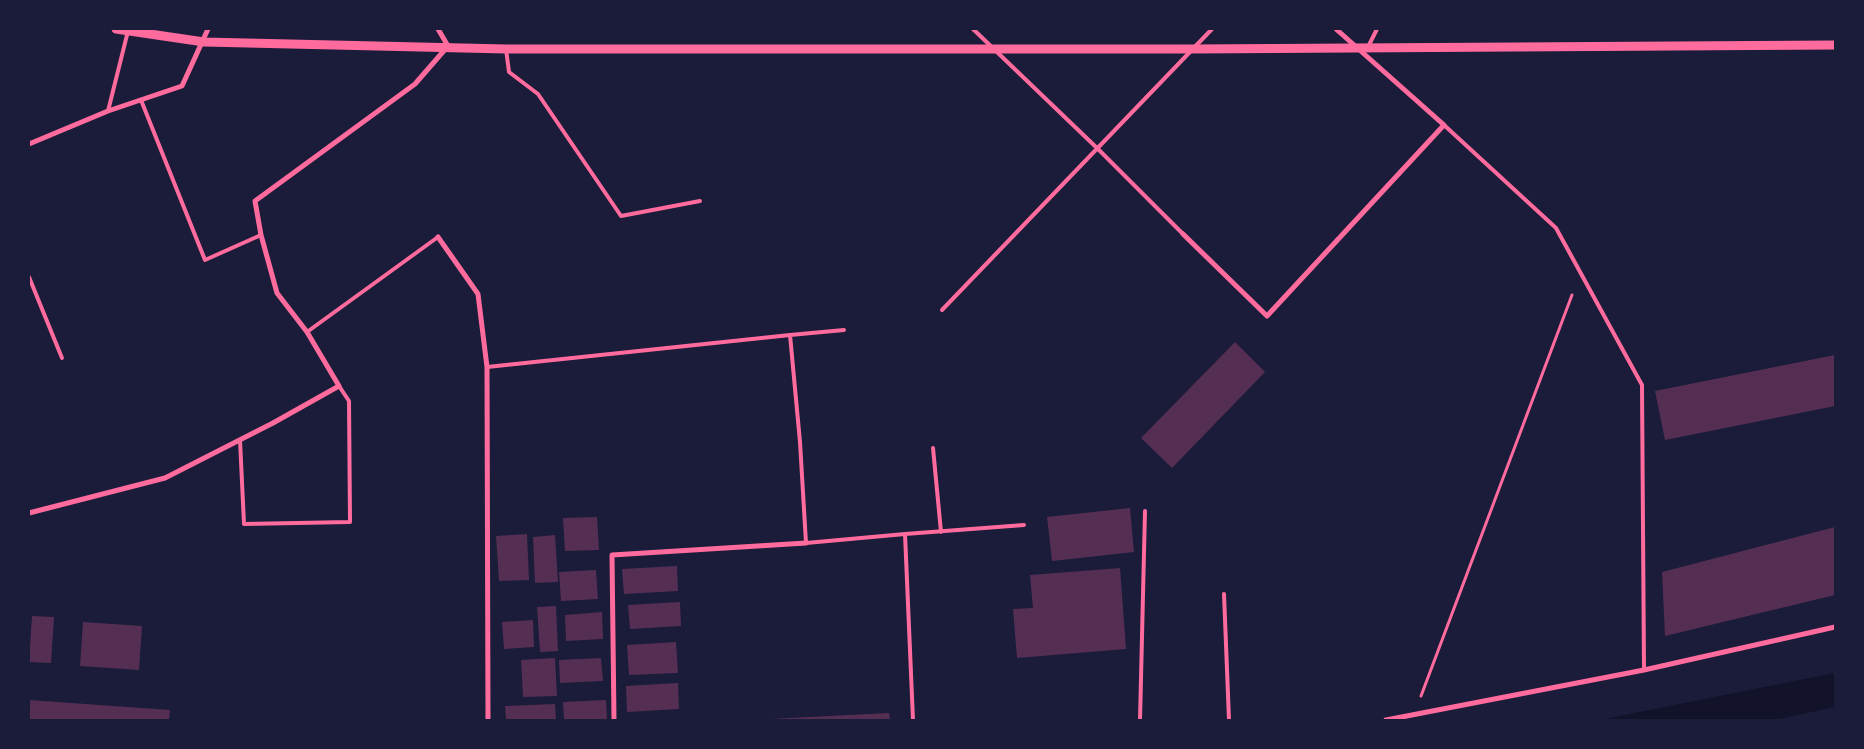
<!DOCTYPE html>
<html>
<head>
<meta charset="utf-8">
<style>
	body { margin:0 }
	#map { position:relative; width:1864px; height:749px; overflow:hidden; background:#1b1b3a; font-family:"Exo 2",sans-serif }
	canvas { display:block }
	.frame { position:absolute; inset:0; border:30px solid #1b1b3a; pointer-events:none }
</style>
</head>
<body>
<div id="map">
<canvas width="1864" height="749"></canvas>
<div class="frame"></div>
</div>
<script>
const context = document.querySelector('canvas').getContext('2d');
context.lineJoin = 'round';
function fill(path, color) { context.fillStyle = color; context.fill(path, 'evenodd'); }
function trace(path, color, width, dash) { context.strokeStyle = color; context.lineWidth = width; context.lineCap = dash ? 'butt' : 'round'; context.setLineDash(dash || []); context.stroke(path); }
fill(new Path2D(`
	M1835 673V707L1774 720H1600Z`), '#12122b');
fill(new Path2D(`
	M1235 342 1265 372 1172 468 1141 438Z
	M1835 355V406L1665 440 1655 391Z
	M1130 508 1134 552 1052 561 1047 517Z
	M597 517 599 550 565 551 563 518Z
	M1835 527V595L1665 636 1662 572Z
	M527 534 529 580 499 581 496 536Z
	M555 535 558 582 535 583 533 537Z
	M677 566 678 591 624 594 622 569Z
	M1120 568 1126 649 1017 658 1013 609 1033 608 1030 575Z
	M596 570 598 599 561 601 559 572Z
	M680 602 681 626 630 629 628 605Z
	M556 606 558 651 540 652 537 607Z
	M602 612 603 639 566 641 565 615Z
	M32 616 54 617 51 663 29 662Z
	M533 620 534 647 504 649 502 622Z
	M83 622 142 626 139 670 80 666Z
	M676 642 678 673 629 675 627 645Z
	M555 658 557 696 523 697 521 660Z
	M601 658 603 681 560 683 559 660Z
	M678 683 679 709 627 712 626 686Z
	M29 700 170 710 169 720H29Z
	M606 700 607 720H564L563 702Z
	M555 704 556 720H506L505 706Z
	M889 713 890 720H770V719Z`), '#542f53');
trace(new Path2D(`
	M1421 696 1572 295`), '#ff6b9d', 3);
trace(new Path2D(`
	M973 29 1098 149 1183 234
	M1368 47 1377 29
	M506 49 509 72 538 94 621 216 700 201
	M141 100 205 260 261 235
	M108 111 128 31
	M1444 125 1556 228 1642 385 1644 670
	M29 277 62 358
	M942 310 1212 29
	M307 332 438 237
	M790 335 844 330
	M487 367 790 335 800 442 806 543 905 534 913 720
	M240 440 244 524 350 522 349 401 339 386
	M933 448 941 532
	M905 534 1024 525
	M1224 594 1229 720
	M1140 720 1145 511`), '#ff6b9d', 4);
trace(new Path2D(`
	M29 144 108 111 182 86 208 29
	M1183 234 1267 316 1444 125 1336 29
	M438 237 478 294 487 367 488 720
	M29 513 165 478 273 423 339 386 307 332 277 293 261 235 255 201 415 84 448 46 438 29
	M614 720 612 555 806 543
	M1386 720 1644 670 1835 627`), '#ff6b9d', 5);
trace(new Path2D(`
	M116 29 204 42 506 49H1193L1835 45`), '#ff6b9d', 9);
</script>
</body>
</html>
